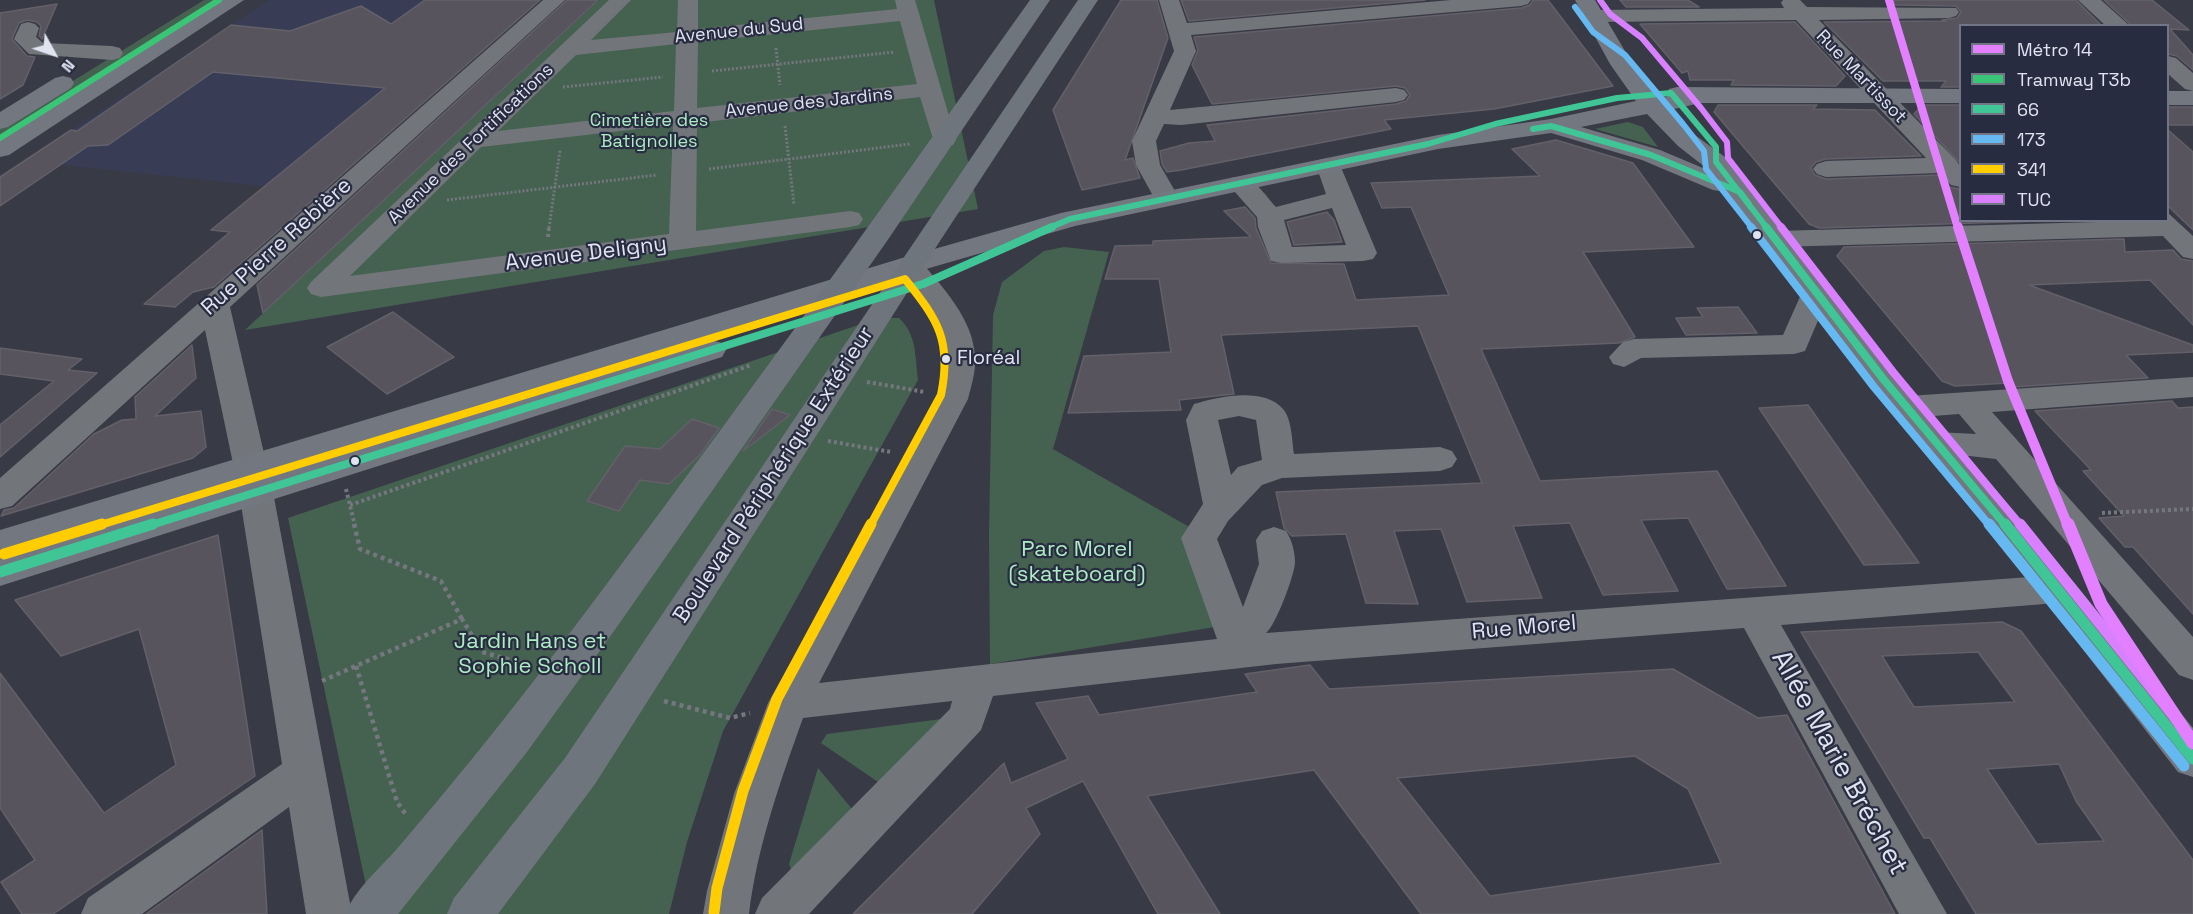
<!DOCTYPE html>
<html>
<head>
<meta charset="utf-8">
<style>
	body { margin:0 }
	#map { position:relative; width:2193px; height:914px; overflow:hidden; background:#383a45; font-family:"Space Grotesk",sans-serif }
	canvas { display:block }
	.legend { position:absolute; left:1959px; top:24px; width:210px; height:198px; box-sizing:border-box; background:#282c40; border:2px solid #727586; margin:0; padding:8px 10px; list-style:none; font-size:18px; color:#e0e3f0 }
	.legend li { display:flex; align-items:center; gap:12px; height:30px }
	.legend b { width:30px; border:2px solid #727586 }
	.north { position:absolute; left:24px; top:24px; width:60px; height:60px; -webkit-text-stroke:4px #282c40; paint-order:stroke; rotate:130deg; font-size:16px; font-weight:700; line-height:24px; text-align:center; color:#e0e3f0 }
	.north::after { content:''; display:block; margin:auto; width:21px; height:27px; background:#e0e3f0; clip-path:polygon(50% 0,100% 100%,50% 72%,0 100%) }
</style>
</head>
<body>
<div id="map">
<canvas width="2193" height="914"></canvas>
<ul class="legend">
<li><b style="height:8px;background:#e280ff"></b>Métro 14</li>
<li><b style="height:8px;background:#3ac576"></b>Tramway T3b</li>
<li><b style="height:8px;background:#40c596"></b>66</li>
<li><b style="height:8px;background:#66b8f1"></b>173</li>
<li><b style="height:8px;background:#ffcd01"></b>341</li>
<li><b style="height:8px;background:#d880ff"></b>TUC</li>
</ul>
<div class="north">N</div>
</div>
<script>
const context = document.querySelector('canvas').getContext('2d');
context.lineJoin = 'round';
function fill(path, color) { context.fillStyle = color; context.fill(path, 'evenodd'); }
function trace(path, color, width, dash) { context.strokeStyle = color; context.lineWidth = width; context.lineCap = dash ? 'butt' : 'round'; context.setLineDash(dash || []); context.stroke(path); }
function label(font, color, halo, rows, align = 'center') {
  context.font = font + ' "Space Grotesk",sans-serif'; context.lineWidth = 4.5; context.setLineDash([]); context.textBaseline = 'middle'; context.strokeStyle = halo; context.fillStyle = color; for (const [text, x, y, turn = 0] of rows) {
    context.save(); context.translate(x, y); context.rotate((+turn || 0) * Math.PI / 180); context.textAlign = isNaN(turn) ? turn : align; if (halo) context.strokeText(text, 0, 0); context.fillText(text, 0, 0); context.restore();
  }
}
fill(new Path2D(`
	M269 0H533L310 191 25 161Z`), '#383d55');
fill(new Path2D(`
	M204 0H226L0 143V126Z
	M599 0H934L978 209 245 330Z
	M1628 122 1643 127 1658 147 1595 129Z
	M1064 247 1109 252 1053 449 1191 528 1215 627 990 664 989 534 993 315 1002 282 1044 251Z
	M879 318H899C917 335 915 356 918 380L723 731 687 842 669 914H372L288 518Z
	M949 718 881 784 821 743 827 734Z
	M818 768 857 815 795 879 789 864Z`), '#456251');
const building = new Path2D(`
	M425 0H540L214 287 193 292 175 307 144 304 230 232 211 230 385 88 213 72 108 145 88 146 0 206V177L71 130 77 131 231 25 290 31 361 6 391 24Z
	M567 0H598L263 313 257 285Z
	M1121 0H1157L1168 38 1125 160 1133 158 1140 178 1082 190 1053 110Z
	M1181 0H1425L1189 21Z
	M1533 0H1548L1613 86 1494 109 1384 120 1391 129 1181 170 1167 172 1162 164 1160 151 1189 143 1215 141 1207 125 1396 104 1406 101 1410 95 1405 88 1396 86 1212 104 1192 65 1198 50 1194 37 1521 8 1530 5Z
	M1620 0H1688L1699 7H1626Z
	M1894 0H2076L2102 26H1960V87H1941L1946 81H1883L1824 22 1946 21 1942 20 1957 18 1961 12 1956 6 1896 5 1894 4Z
	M2104 0H2152L2189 30 2170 29 2193 55V70L2177 56 2168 54V26H2132Z
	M57 4 42 39 39 36 41 26 37 22 27 20 19 23 12 39 27 56 35 57 23 85 0 99V13Z
	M1795 22 1845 76 1836 86 1731 85 1734 80H1690L1688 71 1682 73 1640 24Z
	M1718 105H1817L1813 109 1875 110 1921 156 1826 159 1816 162 1811 168 1815 175 1826 179 1938 175 1949 187 1960 189V220H2070L1819 228 1809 224 1714 112Z
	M1922 105H1960V163L1914 114Z
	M2168 107H2193V125H2168Z
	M2168 130 2193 152V230L2168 206Z
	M1556 140 1633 163 1694 247 1583 252 1635 337 1619 343 1481 349 1540 481 1717 471 1786 586 1727 589 1688 518 1641 520 1678 591 1603 595 1570 523 1513 526 1542 598 1467 602 1441 529 1394 531 1418 604 1366 603 1346 534 1292 536 1284 528 1276 492 1482 483 1418 326 1221 335 1234 394 1179 400 1181 410 1068 413 1084 356 1171 352 1159 279H1105L1115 246 1153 245V241L1251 237 1224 211 1245 207 1255 218 1256 228 1271 263 1344 264 1356 300 1449 295 1411 207 1382 208 1371 183 1540 176 1512 149Z
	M1327 212 1334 220 1342 242 1294 245 1287 222Z
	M2124 239 2125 252 2173 250 2181 259 2193 261V325L2150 280 2029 285 2193 345V352L2126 355 2148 378 2013 387 2009 383 1955 386 1942 381 1837 256 1844 247Z
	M1738 307 1757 333 1686 335 1676 318 1703 317 1697 308Z
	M393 312 454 357 387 394 327 347Z
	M192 345 196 378 155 416 201 411 206 447 193 458 1 516 4 510 14 508 94 434 122 420 136 419 135 397Z
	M0 348 82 359 68 370 97 373 0 457V425L54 381 0 374Z
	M2172 401 2178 408 2193 407V614L2133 547H2125L2099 518 2124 516 2083 471 2091 470 2035 411Z
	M1808 405 1886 516 1919 563 1864 565 1759 408Z
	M772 409 790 415 743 451Z
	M692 419 719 428 700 455 669 484 640 480 619 511 587 501 625 446 660 449Z
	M218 535 255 776 53 914H22L1 882 35 860 0 808V673L104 813 176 765 139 629 61 656 15 600Z
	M2002 622 2021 631 2193 860V914H1976L1930 838H1924L1801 632ZM1978 652 2015 702 1914 707 1882 656ZM2059 764 2076 801 2104 841 2037 844 1987 769Z
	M1310 665 1329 689 1673 669 1758 718 1787 715 1895 914H1421L1314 770 1147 796 1220 914H1158L1083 781 1026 808 1040 834 972 914H853L1004 763 1011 783 1068 759 1036 703 1088 696 1099 715 1257 692 1245 674ZM1635 756 1688 789 1721 863 1490 896 1397 778Z
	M262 830 267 914H146Z`);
fill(building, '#57545e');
trace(building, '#636069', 1.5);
trace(new Path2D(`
	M776 48 780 85
	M712 71 895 52
	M563 87 663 77
	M785 126 794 205
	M709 169 910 144
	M447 200 657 175
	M549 228 560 150`), '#74777d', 3, [2, 2]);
trace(new Path2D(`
	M548 237 549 227
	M867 382 925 392
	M828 441 891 452
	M346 489 355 526
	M350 505 751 365
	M2102 513 2193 509`), '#74777d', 4, [3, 3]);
trace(new Path2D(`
	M354 524 360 549 441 581 462 619
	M356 666 397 802 407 816
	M322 681 462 619 482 652 529 665
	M664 701 730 718 750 713`), '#74777d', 4.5, [4, 4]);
fill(new Path2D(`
	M543 0H565L230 307 273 492 352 914H306L289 807 142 914H81L88 898 282 764 239 492 205 330 12 506 0 509V478Z
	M609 0H631L591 40 677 32 678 0H698V29L897 9 895 0H915L956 140 953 145 944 147 935 145 920 97 697 123 696 231 850 211 859 213 863 219 859 225 850 227 321 297 311 294 307 288 311 282ZM900 21 917 84 697 108 698 42ZM676 44 674 111 498 131 576 55ZM673 125 669 234 350 276 481 147Z
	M1159 0H1179L1187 23 1451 0H1531L1528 4 1521 6 1191 35 1196 51 1170 110 1396 88 1404 90 1408 95 1404 100 1396 102 1181 125 1164 124 1156 141 1160 165 1179 198 1175 203 1166 206 1157 203 1136 165 1132 141 1174 51Z
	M1783 0H1800L1807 7 1956 8 1959 12 1956 16 1949 18 1819 20 1956 160 1960 166V187L1951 185 1939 173 1826 177 1817 174 1813 169 1817 164 1826 161 1926 158 1796 20 1596 22 1589 20 1586 16 1589 12 1596 10 1784 8 1781 3Z
	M2078 0H2101L2130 26H2106Z
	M28 22 35 24 39 28 36 37 43 43 112 46 120 48 123 53 120 58 112 60 29 54 14 39 21 24Z
	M2168 56 2176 58 2193 73V91L2185 89 2168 74Z
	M1328 158 1337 160 1340 165 1377 253 1373 259 1363 261 1281 263 1271 261 1258 227 1257 217 1227 183 1231 178C1252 172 1263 193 1276 207L1326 194 1316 165 1319 160ZM1332 208 1346 245 1292 247 1284 220Z
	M2168 213 2193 236V259L2183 257 2163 236 1777 247 1767 245 1764 239 1767 233 1777 231 2168 220Z
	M909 257 919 259C942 287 974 319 975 358 976 372 971 386 968 399L819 683 1217 639 1181 538 1203 504 1186 420 1194 404C1217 397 1264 386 1283 409 1292 419 1292 441 1294 454L1440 447 1452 451 1457 459 1452 467 1440 471 1282 478 1262 485 1228 521 1217 539 1243 607 1259 564 1256 540 1262 531 1274 527 1286 531C1292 540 1295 552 1295 563 1294 576 1276 625 1266 633L2057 575 2070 579 2075 589 2070 599 2057 603 1781 625 1947 914H1899L1744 628 1276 664 993 696 981 730 809 914H755L762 898 950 709 952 701 803 718C780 782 757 847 749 914H703L707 891 734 794 768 703 936 399C955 326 934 321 895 265L899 259ZM1239 416 1256 420 1262 460 1238 467 1231 475 1218 420Z
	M1817 281 1827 284 1831 290 1805 351 1794 354 1641 358 1624 367 1613 364 1609 357 1623 342 1634 339 1783 335 1803 290 1807 284Z
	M2193 377V397L1992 412 2193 637V680L2179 675 1996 459 1925 451 1921 443 1925 435 1937 432 1976 434 1959 414 1908 418 1897 415 1892 407 1897 399 1908 396Z`), '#72767b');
fill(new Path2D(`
	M220 0H244L9 155 0 157V139Z
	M1575 0H1595L1632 63 1659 98 1667 97 1666 94 1669 89 1677 87 1960 89V103H1700L1670 110 1695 135 1725 157 1895 373 2045 547 2193 728V777L2178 772 2019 567 1873 387 1726 192 1713 190 1642 160 1551 133 1438 149 1075 226 919 271 0 556V530L899 259 1061 213 1438 135 1551 119 1636 101 1610 64ZM1647 114 1678 146 1710 171 1660 150 1581 127Z
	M63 76 71 78 74 83 71 88 8 127 0 129V112L55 78Z
	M2168 91H2193V105H2168Z
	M711 340 722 343 726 350 722 357 0 586V558Z`), '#727780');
fill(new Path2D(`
	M1030 0H1050L887 241 614 631 527 752 398 914H345C357 886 383 866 402 843 448 789 493 734 536 678 705 455 868 228 1030 0Z
	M1078 0H1098L938 244 595 784 498 914H447L454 898 565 758Z`), '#6f757c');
trace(new Path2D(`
	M1533 129 1551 126 1651 155 1740 192 1749 204
	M1049 228 1070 219 1428 144 1495 124 1617 98 1671 93 1716 147V162L1767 228`), '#40c596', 6);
trace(new Path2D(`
	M1766 227 1884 380 2006 526
	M148 526 923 284 1052 227`), '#40c596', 8);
trace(new Path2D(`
	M2005 524 2193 759
	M0 572 153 524`), '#40c596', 11);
trace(new Path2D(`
	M1575 7 1593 32 1625 55 1683 124 1704 151 1706 169 1752 228`), '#66b8f1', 6);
trace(new Path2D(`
	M1751 227 1874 387 1990 526`), '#66b8f1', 8);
trace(new Path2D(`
	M1989 524 2184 766`), '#66b8f1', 11);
trace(new Path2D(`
	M97 526 905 279C938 320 952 341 941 395L870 526`), '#ffcd01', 8);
trace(new Path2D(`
	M4 554 102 524
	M714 912 717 888 743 791 777 699 871 524`), '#ffcd01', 11);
trace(new Path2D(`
	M1600 0 1610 14 1642 38 1701 108 1727 142 1728 158 1782 228`), '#d880ff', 6);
trace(new Path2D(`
	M1781 227 1893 372 2021 526`), '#d880ff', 8);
trace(new Path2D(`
	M2020 524 2193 740`), '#d880ff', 11);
trace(new Path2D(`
	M0 138 219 0`), '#3ac576', 6);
trace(new Path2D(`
	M1889 0 1958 228`), '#e280ff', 8);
trace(new Path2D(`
	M1958 227 2008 381 2068 526`), '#e280ff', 10);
trace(new Path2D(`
	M2068 524 2101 604 2193 743`), '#e280ff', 13);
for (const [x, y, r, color] of [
	[1757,235,5,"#e0e3f0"],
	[946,359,5,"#e0e3f0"],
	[355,461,5,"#e0e3f0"]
]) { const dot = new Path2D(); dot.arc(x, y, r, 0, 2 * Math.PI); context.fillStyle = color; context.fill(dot); trace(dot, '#282c40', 2); }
label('18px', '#e0e3f0', '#282c40', [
	["Avenue du Sud",739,31,-6],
	["Rue Martissot",1861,77,46],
	["Avenue des Jardins",809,103,-6],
	["Avenue des Fortifications",471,144,-44]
]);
label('18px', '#adecc3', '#282c40', [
	["Cimetière des",649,121],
	["Batignolles",649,142]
]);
label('20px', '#e0e3f0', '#282c40', [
	["Floréal",957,359]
], 'left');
label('22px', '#e0e3f0', '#282c40', [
	["Rue Pierre Rebière",277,247,-42],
	["Avenue Deligny",586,254,-7],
	["Boulevard Périphérique Extérieur",774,475,-57],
	["Rue Morel",1524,628,-5]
]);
label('22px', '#adecc3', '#282c40', [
	["Parc Morel",1077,550],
	["(skateboard)",1077,575],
	["Jardin Hans et",530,642],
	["Sophie Scholl",530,667]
]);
label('27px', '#e0e3f0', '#282c40', [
	["Allée Marie Bréchet",1839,763,61]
]);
</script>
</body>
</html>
